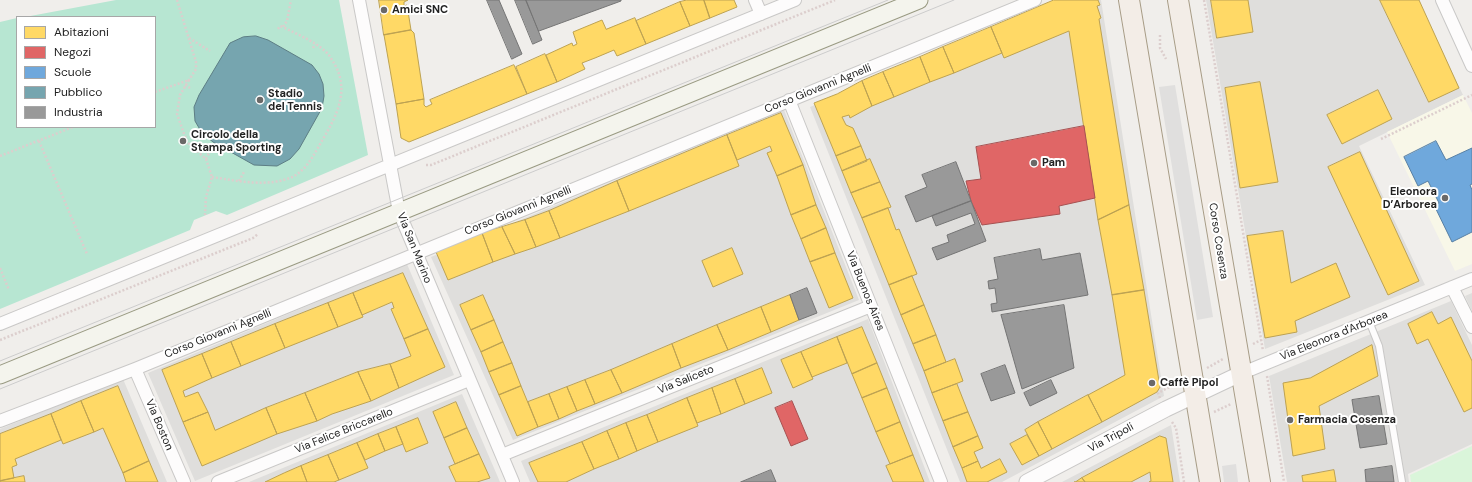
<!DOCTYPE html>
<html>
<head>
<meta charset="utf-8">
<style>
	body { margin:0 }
	#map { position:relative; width:1472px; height:482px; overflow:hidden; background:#f0eeeb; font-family:"DM Sans",sans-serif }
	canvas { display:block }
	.legend { position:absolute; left:16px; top:16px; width:140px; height:112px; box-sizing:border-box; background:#fff; border:1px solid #a7a7a7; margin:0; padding:5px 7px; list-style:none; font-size:12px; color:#222 }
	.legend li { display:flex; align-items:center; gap:8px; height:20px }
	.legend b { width:20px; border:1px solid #a7a7a7 }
</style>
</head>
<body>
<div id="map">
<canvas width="1472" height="482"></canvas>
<ul class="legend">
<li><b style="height:11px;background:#ffd966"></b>Abitazioni</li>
<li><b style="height:11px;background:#e06666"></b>Negozi</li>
<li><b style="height:11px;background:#6fa8dc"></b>Scuole</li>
<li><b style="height:11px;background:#76a5af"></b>Pubblico</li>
<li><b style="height:11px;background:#999"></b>Industria</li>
</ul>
</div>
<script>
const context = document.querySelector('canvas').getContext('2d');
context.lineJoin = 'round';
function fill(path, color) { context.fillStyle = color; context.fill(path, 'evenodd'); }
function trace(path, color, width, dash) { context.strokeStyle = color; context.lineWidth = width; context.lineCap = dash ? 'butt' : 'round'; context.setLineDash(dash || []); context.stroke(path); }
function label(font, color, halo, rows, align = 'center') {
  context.font = font + ' "DM Sans",sans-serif'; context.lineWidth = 4; context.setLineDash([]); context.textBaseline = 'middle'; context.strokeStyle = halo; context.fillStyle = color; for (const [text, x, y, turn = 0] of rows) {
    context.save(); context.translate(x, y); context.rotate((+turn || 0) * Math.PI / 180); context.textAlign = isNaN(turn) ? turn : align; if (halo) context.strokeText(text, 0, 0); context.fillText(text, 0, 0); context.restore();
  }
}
fill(new Path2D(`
	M1067 0H1101L1164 396 1002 482H960L810 107Z
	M1206 0H1418L1463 95 1359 146 1425 285 1265 349Z
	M784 110 859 300 513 440 431 257Z
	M407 264 454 375 195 481 148 373Z
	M1472 293V311L1465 296Z
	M1451 301 1472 345V444L1408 474 1409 482H1287L1269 376Z
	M868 319 930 482H530L521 461Z
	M123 379 167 482H0V429Z
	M462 394 500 482H249Z
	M1171 425 1180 482H1062Z`), '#dfdedc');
fill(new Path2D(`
	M1463 95 1472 113V264L1455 271 1387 132Z`), '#f8f7e8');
fill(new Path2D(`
	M1472 446V482H1411L1410 475Z`), '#daf5da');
fill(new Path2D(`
	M116 0H339L368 155 227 215 216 211 194 220 190 230 0 309V22L17 18V127H155V17H25Z`), '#b7e6d2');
fill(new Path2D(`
	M1175 85 1213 317 1197 320 1159 87Z
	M1236 464 1238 482H1224L1222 466Z`), '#e0dfde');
const homes = new Path2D(`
	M379 0H408L404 2V6L407 5 411 30 384 35Z
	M687 0H704L710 18 690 26 680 2Z
	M704 0H734L737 7 710 18Z
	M1054 0H1098L1100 5 1097 6 1101 18 1099 19 1129 205 1098 220 1069 31 1004 58 991 27Z
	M1211 0H1248L1253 32 1217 38Z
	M1380 0H1419L1459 88 1429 102Z
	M680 2 690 26 646 44 636 21Z
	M635 18 646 44 617 56 614 50 595 58 582 63 585 69 557 82 546 55 572 43 573 46 577 44 573 32 602 20 606 29Z
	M991 27 1002 53 954 73 943 47Z
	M411 30 414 33 424 99 396 104 384 35Z
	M943 47 954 73 930 82 920 57Z
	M545 54 557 82 527 94 516 67Z
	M920 57 930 82 894 97 883 72Z
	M514 65 527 94 409 142 401 138 396 104 424 99V105L426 107 432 104 430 100Z
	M883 72 894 97 872 106 862 81Z
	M862 81 872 106 850 118 849 115 842 117 846 125 853 128 861 146 836 156 814 103 837 94Z
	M1260 82 1278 182 1240 188 1225 88Z
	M1378 90 1392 119 1342 144 1327 115Z
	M781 113 803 165 777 176 767 153 772 151 770 146 737 160 727 135Z
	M727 135 739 166 629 211 617 181Z
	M861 146 867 161 842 171 836 156Z
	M1360 152 1419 281 1388 295 1328 167Z
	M870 159 880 182 851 193 842 171Z
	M803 165 816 205 791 215 777 176Z
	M617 181 629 211 560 238 549 211Z
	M880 182 891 207 862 218 851 193Z
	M816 205 826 228 801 239 791 215Z
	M1129 205 1144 290 1112 295 1098 220Z
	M888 208 896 230 899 229 917 274 889 285 862 218Z
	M549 211 560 238 536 247 525 220Z
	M525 220 536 247 515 254 502 227Z
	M502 227 515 254 493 262 482 233Z
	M826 228 835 253 810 262 801 239Z
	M1283 231 1291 283 1336 263 1350 297 1295 321 1297 332 1265 338 1247 236Z
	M482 233 493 262 448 280 436 252Z
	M732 248 743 274 713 287 702 261Z
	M835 253 853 298 829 308 810 262Z
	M403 273 428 329 404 339 391 309 394 308 392 302 362 315 353 293Z
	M912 276 924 305 901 315 889 285Z
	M1144 290 1160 387 1157 392 1102 422 1088 395 1125 375 1112 295Z
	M353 293 363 317 338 327 328 303Z
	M483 295 494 320 471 330 460 305Z
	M790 295 799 320 771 332 761 307Z
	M328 303 338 327 285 348 275 324Z
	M924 305 936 335 913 344 901 315Z
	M761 307 771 332 728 350 717 325Z
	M1432 312 1438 324 1451 317 1472 361V408L1464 412 1428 339 1417 344 1408 324Z
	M494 320 503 342 481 352 471 330Z
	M275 324 285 348 241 366 231 342Z
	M717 325 728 350 681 368 672 344Z
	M862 327 877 363 852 374 837 337Z
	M428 329 445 367 399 388 390 364 411 356 404 339Z
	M936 335 946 362 924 371 913 344Z
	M837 337 847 363 812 377 801 352Z
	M231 342 241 366 212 378 202 354Z
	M503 342 512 363 489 372 481 352Z
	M672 344 681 368 622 393 611 370Z
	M1372 345 1378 376 1319 406 1325 449 1293 456 1283 383 1310 378Z
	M801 352 813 379 793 388 781 360Z
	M202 354 212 378 183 391 185 397 198 392 208 412 183 422 162 370Z
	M955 359 963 381 932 393 924 371Z
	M512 363 521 386 499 395 489 372Z
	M877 363 887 388 862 398 852 374Z
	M390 364 399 388 371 401 358 372Z
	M762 368 772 393 745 404 735 379Z
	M611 370 622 393 595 404 585 380Z
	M358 372 371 401 332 414 317 421 305 393Z
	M735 379 745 404 721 414 712 388Z
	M585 380 595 404 577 411 567 387Z
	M957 384 968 412 943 421 932 393Z
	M118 386 149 461 123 473 103 428 94 432 81 401Z
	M521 386 538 427 517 436 499 395Z
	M567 387 577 411 559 419 549 394Z
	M712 388 721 414 697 423 687 398Z
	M887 388 900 422 876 432 862 398Z
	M305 393 317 421 277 434 266 408Z
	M549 394 559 419 538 427 528 402Z
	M1088 395 1102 422 1052 449 1038 422Z
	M687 398 698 426 658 442 647 415Z
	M81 401 94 432 63 444 51 414Z
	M456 402 467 428 444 438 433 412Z
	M266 408 277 434 202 466 183 422 208 412 215 430Z
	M968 412 978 436 953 447 943 421Z
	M51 414 61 440 15 459 17 465 12 467 14 478 0 481V434Z
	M647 415 658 442 637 451 626 423Z
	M418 418 428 443 406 452 396 427Z
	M900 422 913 455 890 464 876 432Z
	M1038 422 1052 449 1039 456 1025 430Z
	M626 423 637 451 619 459 607 431Z
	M396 427 403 444 385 451 378 434Z
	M467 428 479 454 455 464 444 438Z
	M607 431 619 459 594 469 582 442Z
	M378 434 385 451 365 460 357 443Z
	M1027 435 1039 456 1022 465 1010 444Z
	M978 436 983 448 974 452 978 461 962 468 953 447Z
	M1160 436 1166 438 1173 482H1149L1151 481 1150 472 1131 482H1085L1082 478Z
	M582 442 594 469 566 482H538L529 463Z
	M357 443 368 468 339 480 328 455Z
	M479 454 490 478 477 482H456L449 467Z
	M328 455 339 480 334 482H307L301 466Z
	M913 455 924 482H893L886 466Z
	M1000 459 1007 472 987 482H967L962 468 978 461 981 468Z
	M149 461 158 482H126L123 473Z
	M301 466 307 482H265L284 473Z
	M1334 470 1336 482H1303L1302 476Z
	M24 476 25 482H0V481Z
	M1082 478 1085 482H1074H1075Z`);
fill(homes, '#ffd966');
trace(homes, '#bda252', 1);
const shops = new Path2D(`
	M1084 126 1095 198 1059 206 1060 214 982 225 971 201 966 181 981 179 976 147Z
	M792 401 808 439 791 446 775 408Z`);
fill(shops, '#e06666');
trace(shops, '#a75252', 1);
const schools = new Path2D(`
	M1436 141 1446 160 1472 148V184L1470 185 1472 190V232L1452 242 1434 205 1439 203 1428 181 1418 186 1404 157Z`);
fill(schools, '#6fa8dc');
trace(schools, '#5880a4', 1);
const public = new Path2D(`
	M256 36 268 40 312 65 319 74 323 84 324 96 322 108 299 149 290 159 277 166 254 165 213 142 202 133 195 121 194 107 199 95 230 43 243 37Z`);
fill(public, '#76a5af');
trace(public, '#5d7e85', 1);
const industry = new Path2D(`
	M487 0H499L522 54 512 59Z
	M515 0H526L542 40 533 44Z
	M526 0H621V1L539 31Z
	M956 162 971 201 916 222 905 196 927 187 922 175Z
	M971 201 986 241 937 260 932 248 949 242 947 235 975 224 971 213 936 226 932 216Z
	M1040 249 1042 260 1080 253 1088 295 992 312 991 304 997 303 995 288 989 289 988 281 998 279 994 258Z
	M807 288 817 313 799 320 790 295Z
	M1064 305 1074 368 1022 389 1001 315Z
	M1005 365 1015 393 991 401 981 374Z
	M1051 380 1057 393 1030 406 1024 393Z
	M1379 396 1387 444 1360 448 1352 400Z
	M1392 466 1394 482H1366L1365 470Z
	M771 470 776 482H741Z`);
fill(industry, '#999');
trace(industry, '#757575', 1);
const service = new Path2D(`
	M1369 321 1379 346 1402 482`);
const minor = new Path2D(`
	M359 0 399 212 513 482
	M755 0 761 14
	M1442 0 1472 66
	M789 100 941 482
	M1452 287 1472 327
	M0 324 795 0
	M135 369 184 482
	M1240 374 1472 279
	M0 421 135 369 1035 0
	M502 455 871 306
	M218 482 469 380`);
const tertiary = new Path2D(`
	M1027 482 1166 409 1240 374`);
const secondary = new Path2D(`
	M0 375 919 0`);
const primary = new Path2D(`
	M1129 0 1210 482
	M1178 0 1260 482`);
trace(service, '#c9c8c7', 8);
trace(minor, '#c9c8c7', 14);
trace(tertiary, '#c9c8c7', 17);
trace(secondary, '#999a82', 19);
trace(primary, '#a79c86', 22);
trace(new Path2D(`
	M177 0 196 62V69L189 80
	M1204 0 1263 351
	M278 29 280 26 283 27
	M1160 35V48L1166 59
	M189 38 210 51
	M313 48 315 44
	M185 85 190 88
	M155 92 189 80 180 95 177 114 187 142 206 159 212 177 206 197 205 215
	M1381 139 1472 95
	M39 141 87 254
	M0 156 73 127
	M206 159 209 153
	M426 165H431L835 0
	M212 177C238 181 265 187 290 178 307 171 314 154 323 139 337 115 350 90 334 63 332 60 330 56 327 53 315 41 298 35 283 27L287 21 291 0
	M239 181 244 172
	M0 268 9 290
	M0 340 253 238 258 234
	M1253 344 1261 340
	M1207 368 1223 359
	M1267 376 1284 482
	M1160 398 1158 393 1177 383
	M1214 412 1231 404
	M1172 422 1176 428 1184 482`), '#dccecd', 2.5, [2, 2]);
trace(service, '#fdfcfc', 6);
trace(minor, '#fdfcfc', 12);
trace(tertiary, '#fdfcfc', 15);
trace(secondary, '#f4f4ed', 17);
trace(primary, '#f3ede7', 20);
trace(new Path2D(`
	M0 361 888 0
	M0 389 954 0`), '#ccc', 1);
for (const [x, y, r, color] of [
	[384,10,4,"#6a6968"],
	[260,100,4,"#6a6968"],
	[183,141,4,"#6a6968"],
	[1034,163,4,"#6a6968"],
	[1445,198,4,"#6a6968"],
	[1152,383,4,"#6a6968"],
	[1290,420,4,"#6a6968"]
]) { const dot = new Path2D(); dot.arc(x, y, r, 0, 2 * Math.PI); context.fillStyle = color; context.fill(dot); trace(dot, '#fff', 1.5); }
label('bold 11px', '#222', '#fff', [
	["Amici SNC",392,10],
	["Stadio",268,94],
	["del Tennis",268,107],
	["Circolo della",191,135],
	["Stampa Sporting",191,148],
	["Pam",1042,163],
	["Eleonora",1437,192,"right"],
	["D’Arborea",1437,205,"right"],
	["Caffè Pipol",1160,383],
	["Farmacia Cosenza",1298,420]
], 'left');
label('11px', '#222', '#fff', [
	["Corso Giovanni Agnelli",818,89,-22],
	["Corso Giovanni Agnelli",518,211,-22],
	["Corso Cosenza",1218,241,81],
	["Via San Marino",414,248,68],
	["Via Buenos Aires",865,291,68],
	["Corso Giovanni Agnelli",218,334,-22],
	["Via Eleonora d'Arborea",1334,336,-22],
	["Via Saliceto",686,380,-22],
	["Via Boston",159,425,67],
	["Via Felice Briccarello",344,431,-22],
	["Via Tripoli",1111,438,-28]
]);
</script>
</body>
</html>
